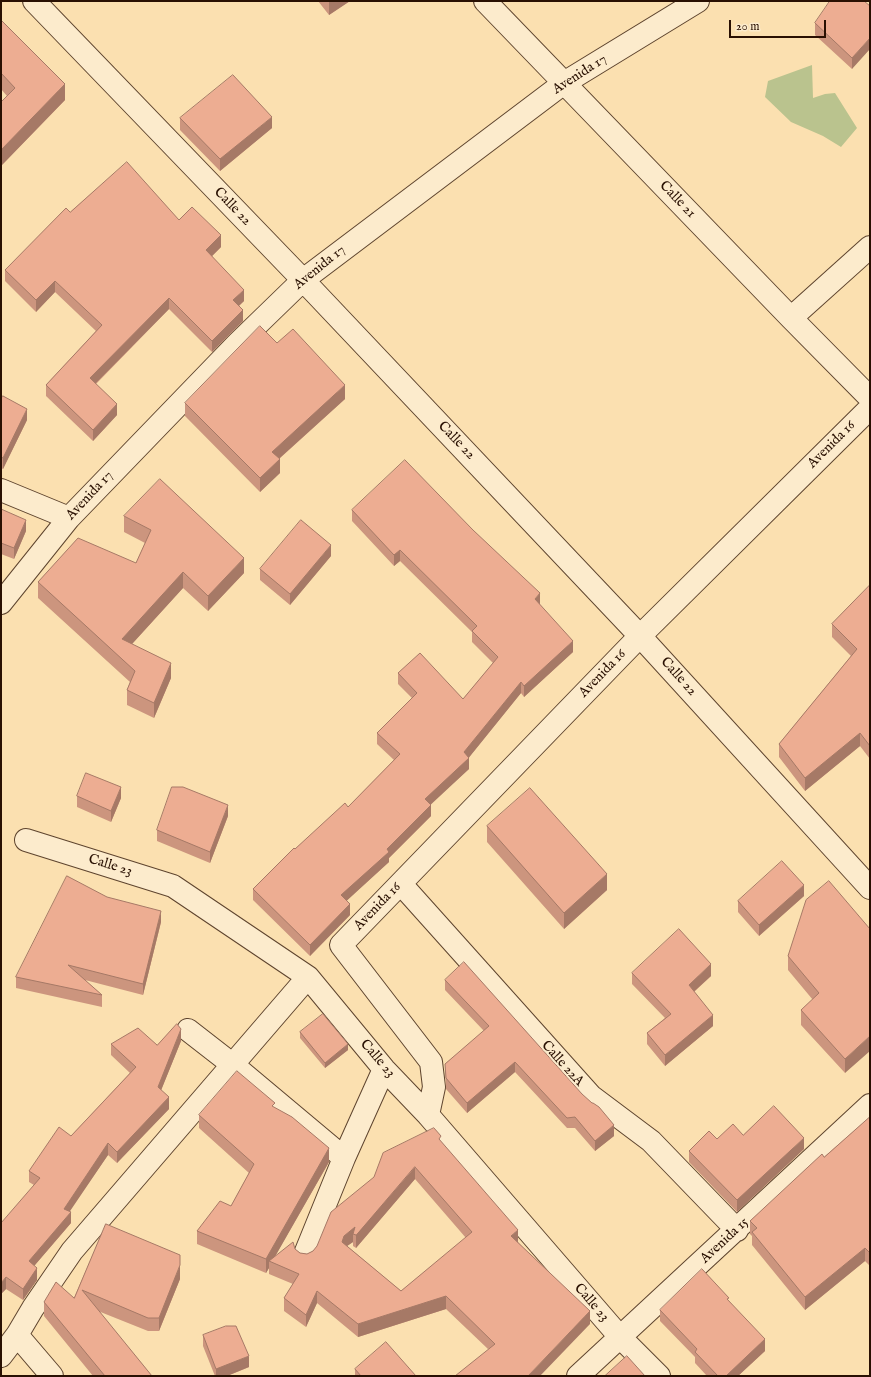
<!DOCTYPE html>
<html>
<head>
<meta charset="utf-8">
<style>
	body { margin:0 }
	#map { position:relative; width:871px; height:1377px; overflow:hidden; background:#fbe0b0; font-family:"IM FELL English",serif }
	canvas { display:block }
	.frame { position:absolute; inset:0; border:2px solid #291002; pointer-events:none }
	.scale { position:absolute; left:729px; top:20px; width:97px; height:18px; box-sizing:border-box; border:2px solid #291002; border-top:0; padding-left:5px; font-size:12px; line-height:14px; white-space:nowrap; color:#291002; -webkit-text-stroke:3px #fcebcc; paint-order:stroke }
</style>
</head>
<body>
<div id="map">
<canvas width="871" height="1377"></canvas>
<div class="frame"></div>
<div class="scale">20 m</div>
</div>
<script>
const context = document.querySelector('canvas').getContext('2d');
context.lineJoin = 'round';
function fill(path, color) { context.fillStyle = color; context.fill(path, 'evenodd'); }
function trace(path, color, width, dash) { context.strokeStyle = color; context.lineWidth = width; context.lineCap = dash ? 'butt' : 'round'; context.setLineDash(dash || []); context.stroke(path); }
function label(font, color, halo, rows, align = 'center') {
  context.font = font + ' "IM FELL English",serif'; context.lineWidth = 3.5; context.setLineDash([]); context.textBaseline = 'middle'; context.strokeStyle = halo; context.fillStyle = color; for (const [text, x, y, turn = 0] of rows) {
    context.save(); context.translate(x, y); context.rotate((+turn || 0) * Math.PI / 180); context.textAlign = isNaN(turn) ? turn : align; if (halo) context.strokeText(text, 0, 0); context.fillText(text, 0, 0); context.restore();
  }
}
fill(new Path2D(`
	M812 65 813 98 825 94 835 93 857 128 841 147 823 136 791 122 765 97 768 81Z`), '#bac38e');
const street = new Path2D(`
	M34 1 303 280 640 636 870 888
	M485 1 791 318 870 398
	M791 318 870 247
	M1 490 69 518
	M1 603 69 518 237 344 303 280 564 83 698 1
	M26 840 173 886 308 977 384 1069 428 1115 620 1337 659 1376
	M401 884 591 1096 651 1141 737 1230
	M188 1030 233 1065 344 1158
	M428 1115 434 1087 431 1062 341 945 640 636 870 408
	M305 1254 344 1158 384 1069
	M17 1335 52 1376
	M1 1356 17 1335 33 1308 72 1251 308 977
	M578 1376 870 1105`);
trace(street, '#5e442e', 24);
trace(street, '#fcebcc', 22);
fill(new Path2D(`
	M318 1H350L329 15Z
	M870 6 852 69 815 35V23Z
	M1 21 65 100 1 166V102L7 96 1 89Z
	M180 118 272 128 220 171 180 130Z
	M70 212 179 220 221 247 212 256 244 301 239 306 243 321 212 352 169 309 96 384 117 415 93 441 46 396V385L96 331 55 292 36 312 5 281V270Z
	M277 343 345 399 279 459 280 473 260 492 185 416V403Z
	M1 399 27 420 3 469 1 468Z
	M1 509 26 531 14 559 1 554Z
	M352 510 540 604V605L573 652 524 697 521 693 469 757V769L430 804 431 816 389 858V862L347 900 350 915 310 956 253 900V889L295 849 348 807 394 760 377 744V733L412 698 398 684V673L463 699 493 663 472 642V632L400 561 394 566 352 521Z
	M124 516 244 573 208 611 183 588 132 644 171 678 154 718 127 705V690L130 682 38 598V582L136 563 145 543 124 532Z
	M331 556 290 605 260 580V569Z
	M870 585V759L860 746 805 791 779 757V744L851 656 832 637V624Z
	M77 796 121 798 111 822 77 807Z
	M228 816 210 863 157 841V830Z
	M487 826 607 890 564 929 487 842Z
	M804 896 759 936 738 912V901Z
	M161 922 143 995 85 980 102 995V1007L16 988V977Z
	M870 929 845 1073 801 1025V1010L813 1000 788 970V956Z
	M632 973 711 976 694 992 713 1026 665 1066 647 1044V1033L665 1018 632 984Z
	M445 980 614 1136 595 1151 575 1128H567L515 1072 467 1113 446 1089 445 1064 484 1031 445 990Z
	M300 1032 348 1050 325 1068 300 1038Z
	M181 1041 161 1090 169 1109 117 1163 108 1155 69 1211 71 1223 34 1266 37 1280 23 1300 6 1289 1 1294 34 1185 29 1182V1171L71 1136 130 1073 111 1055V1044L157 1045Z
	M275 1108 329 1162 275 1256 295 1249 300 1253 307 1254 313 1251 441 1142 518 1242 590 1324 488 1349 446 1309 358 1337 317 1303 306 1327 284 1311V1298L293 1284 269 1274V1268L266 1273 197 1244V1231L231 1206 249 1173 199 1128V1115ZM415 1179 466 1238 401 1291 347 1246 353 1242V1246L356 1248Z
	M870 1117V1266L865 1261 805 1310 752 1245V1236L750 1234V1221L824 1157Z
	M717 1139 804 1149 737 1212 689 1162V1151Z
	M106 1224 180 1279 159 1331H148L98 1311 152 1376H93L44 1316V1302L74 1298Z
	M729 1301 765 1351 738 1376H707L695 1363V1357L660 1321V1310Z
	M203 1335 249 1367 227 1376H215L203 1346Z
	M355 1369 416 1376H355Z`), '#cc957e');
fill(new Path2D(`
	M329 1H350L329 15Z
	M870 38V49L852 69V58Z
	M65 84V100L1 166V150Z
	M272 117V128L220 171V159Z
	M221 235V247L206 262V250Z
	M55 281V292L36 312V300Z
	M244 290V301L233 311V300Z
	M169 298V309L90 389V378Z
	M243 310V321L212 352V341Z
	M345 385V399L272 465V452Z
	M117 404V415L93 441V430Z
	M27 409V420L3 469V458Z
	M280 459V473L260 492V478Z
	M26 520V531L14 559V548Z
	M331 545V556L290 605V594Z
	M400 550V561L394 566V555Z
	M244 558V573L208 611V596Z
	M183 572V588L122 655V639Z
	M540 593V604L535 610V599Z
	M573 641V652L524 697V686Z
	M171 663V678L154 718V703Z
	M521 682V693L467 760 469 758V769L425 810V799L464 752Z
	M860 733V746L805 791V778Z
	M121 787V798L111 822V811Z
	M228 805V816L210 863V852Z
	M431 805V816L389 858V862L341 906V895Z
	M607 874V890L564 929V913Z
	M804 885V896L759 936V925Z
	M350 904V915L310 956V945Z
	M161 911V922L143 995V984Z
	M711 964V976L689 996V985Z
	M713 1015V1026L665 1066V1055Z
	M181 1029V1041L158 1098V1087Z
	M870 1036V1051L845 1073V1059Z
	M348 1044V1050L325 1068V1063Z
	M515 1062V1072L467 1113V1103Z
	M169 1097V1109L117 1163V1152Z
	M614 1125V1136L595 1151V1141Z
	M804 1138V1149L737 1212V1200Z
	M108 1143V1155L64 1220V1209Z
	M329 1148V1162L272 1262 269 1261V1268L266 1273V1259Z
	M415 1167V1179L356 1248V1235Z
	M71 1212V1223L29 1272V1261Z
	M355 1227 353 1234V1242L344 1248 342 1242 344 1236Z
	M518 1230V1243L511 1236Z
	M865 1248V1261L805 1310V1297Z
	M180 1265V1279L159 1331V1318Z
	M37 1268V1280L23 1300V1289Z
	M6 1277V1289L1 1294V1283Z
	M317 1291V1303L306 1327V1315Z
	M446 1296V1309L358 1337V1324Z
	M590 1311V1324L540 1376H528Z
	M765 1339V1351L738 1376H726Z
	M249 1356V1367L227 1376H216V1369Z`), '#a67966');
const building = new Path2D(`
	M830 1H864L870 6V38L852 58 815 23Z
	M2 21 65 84 1 150V102L15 88 1 73V21Z
	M233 75 272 117 220 159 180 118Z
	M127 162 179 220 192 207 221 235 206 250 244 290 233 300 243 310 212 341 169 298 90 378 117 404 93 430 46 385 102 325 55 281 36 300 5 270 66 208 70 212Z
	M260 326 277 343 293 329 345 385 272 452 280 459 260 478 185 403Z
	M3 396 27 409 3 458 1 457V399Z
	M405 460 473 530 540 593 535 599 573 641 524 686 521 682 464 752 469 758 425 799 431 805 387 849 389 852 341 895 350 904 310 945 253 889 294 848 295 849 345 803 348 807 400 754 377 733 417 693 398 673 420 653 463 699 498 657 472 631 477 626 400 550 394 555 352 510Z
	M160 479 244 558 208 596 183 572 122 639 171 663 154 703 127 690 135 671 38 582 78 538 136 563 151 530 124 516Z
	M1 509 26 520 14 548 1 543Z
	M301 520 331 545 290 594 260 569Z
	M870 585V746L860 733 805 778 779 744 857 649 832 624Z
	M86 773 121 787 111 811 77 796Z
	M172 787H183L228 805 210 852 157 830Z
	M530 788 607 874 564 913 487 826Z
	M782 861 804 885 759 925 738 901Z
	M67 876 107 897 161 911 143 984 68 965 102 995 16 977Z
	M829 881 870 929V1036L845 1059 801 1010 819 993 788 956 806 900Z
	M679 929 711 964 689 985 713 1015 665 1055 647 1033 671 1014 632 973Z
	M464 962 582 1094 592 1103H593L599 1107 614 1125 595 1141 575 1117 567 1118 515 1062 467 1103 446 1078 445 1064 489 1026 445 980Z
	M323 1014 348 1044 325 1063 300 1032Z
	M177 1024 181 1029 158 1087 169 1097 117 1152 108 1143 64 1209 71 1212 29 1261 37 1268 23 1289 6 1277 1 1283V1223L40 1178 29 1171 59 1127 71 1136 136 1067 111 1044 138 1028 157 1045Z
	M237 1071 275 1103 272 1106 292 1117 329 1148 266 1259 197 1231 220 1201 231 1206 254 1164 199 1115Z
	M774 1106 804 1138 737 1200 689 1151 709 1131 717 1139 733 1124 743 1135Z
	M870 1117V1253L865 1248 805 1297 752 1232 757 1228 750 1221 822 1154 824 1157Z
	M434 1128 441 1136 439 1139 518 1230 511 1236 590 1311 528 1376H455L495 1344 446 1296 358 1324 317 1291 306 1315 284 1298 299 1274 269 1261 293 1242 295 1249 300 1253 307 1254 313 1251 317 1246 331 1212 374 1177 383 1153ZM415 1167 472 1232 401 1291 342 1242 344 1236 355 1227 353 1234 356 1235Z
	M106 1224 180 1255V1265L159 1318H148L82 1290 152 1376H105L44 1302 56 1282 74 1298Z
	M702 1269 729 1298 727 1299 765 1339 726 1376H718L695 1352 697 1349 660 1310Z
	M226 1326H236L249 1356 216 1369 203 1335Z
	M386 1342 416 1376H361L355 1369Z
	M627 1356 645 1376H605Z`);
fill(building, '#edad92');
trace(building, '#a67966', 1);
label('14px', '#291002', '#fcebcc', [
	["Avenida 17",580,75,-33],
	["Calle 21",677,200,46],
	["Calle 22",232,207,46],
	["Avenida 17",320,268,-39],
	["Calle 22",456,441,46],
	["Avenida 16",832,445,-45],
	["Avenida 17",90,496,-47],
	["Avenida 16",603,674,-46],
	["Calle 22",678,677,48],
	["Calle 23",110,866,17],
	["Avenida 16",378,907,-46],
	["Calle 23",377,1059,49],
	["Calle 22A",562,1064,48],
	["Avenida 15",725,1241,-43],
	["Calle 23",591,1303,49]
]);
</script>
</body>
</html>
